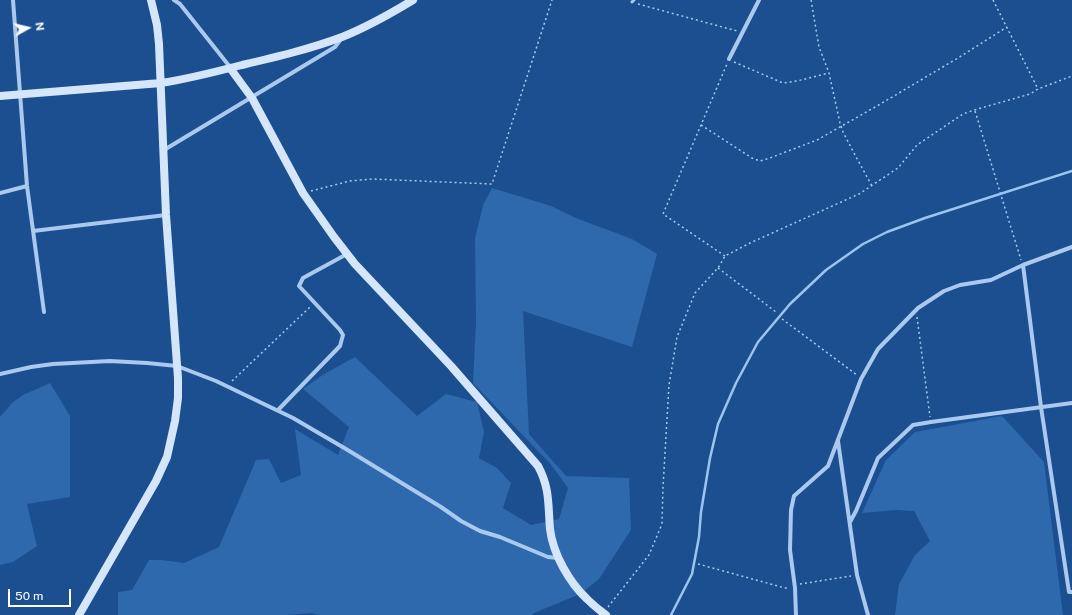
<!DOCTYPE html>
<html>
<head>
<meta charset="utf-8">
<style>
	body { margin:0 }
	#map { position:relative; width:1072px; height:615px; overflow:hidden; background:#1b4f8f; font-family:"Public Sans",sans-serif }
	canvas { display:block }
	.north { position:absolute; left:8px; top:8px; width:40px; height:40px; -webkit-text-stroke:3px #1b4f8f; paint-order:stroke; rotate:82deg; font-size:11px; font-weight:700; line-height:16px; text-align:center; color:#fff }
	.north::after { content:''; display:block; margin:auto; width:14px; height:18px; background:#fff; clip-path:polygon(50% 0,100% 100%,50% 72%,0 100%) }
	.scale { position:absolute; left:8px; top:589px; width:63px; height:18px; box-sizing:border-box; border:2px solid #fff; border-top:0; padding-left:5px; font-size:12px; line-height:14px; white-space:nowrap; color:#fff; -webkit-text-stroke:3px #1b4f8f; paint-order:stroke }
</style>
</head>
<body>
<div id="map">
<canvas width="1072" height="615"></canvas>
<div class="north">N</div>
<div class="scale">50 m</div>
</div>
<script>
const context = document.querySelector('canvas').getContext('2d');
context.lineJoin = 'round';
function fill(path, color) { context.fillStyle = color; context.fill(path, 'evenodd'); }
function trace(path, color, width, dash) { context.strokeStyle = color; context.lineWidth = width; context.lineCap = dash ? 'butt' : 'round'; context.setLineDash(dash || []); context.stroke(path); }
fill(new Path2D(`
	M492 188 551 206 576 218 632 239 657 254 632 347 523 311 529 434 566 476 629 478 631 530 599 579 580 594 534 613 532 615H320L311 613 286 615H118V592L132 590 149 560H162L184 563 219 547 256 460 269 459 281 483 301 475 295 429 338 455 349 427 303 389 324 374 355 357 417 416 446 394 477 402 484 432 479 458 497 468 511 483 503 508 531 525 559 519 568 488 549 462 536 449 473 383 476 322 475 239 483 205Z
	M50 383 70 416V497L27 504 37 546 13 562 0 565V417L13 402 23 395Z
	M1002 416 1044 462 1063 615H895L899 584 915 555 930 541 914 511 896 510 862 513 886 460 915 432Z`), '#2e69ad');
trace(new Path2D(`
	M671 615 692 574 699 537 701 512 710 458 718 424 736 383 758 342 790 304 826 270 863 244 887 232 925 218 1072 171`), '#9cc4f0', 2.5);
trace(new Path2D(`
	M811 0 819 47 829 73 840 123 843 132 855 155 872 186
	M993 0 1038 89
	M638 4 737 31
	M734 62 783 83 797 81 829 73
	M975 111 1021 260
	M701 125 752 158 760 161 770 158 817 140 877 106 958 58 1007 27
	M311 191 350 181 372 179 492 184 552 0
	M725 256 663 214 727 64
	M718 268 776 312
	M917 317 930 417
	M782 319 857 375
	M232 381 310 307
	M698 564 785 588H789
	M800 584 851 576
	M608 607 649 555 662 524 663 487 669 385 677 337 695 293 718 268 725 256 750 243 859 194 898 168 917 145 963 114 974 110 1030 94 1038 89 1072 76`), '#a9c9ee', 1.5, [2, 3]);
trace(new Path2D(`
	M632 2 634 0`), '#a9c9ee', 3);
trace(new Path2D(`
	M13 0 27 186 44 312
	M174 0 180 4 230 67
	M729 59 759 0
	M164 150 335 47 341 39
	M0 193 27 186
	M33 231 166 215
	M1023 265 1041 407 1069 592H1072
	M0 374 31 367 53 364 110 361 147 363 177 366 216 381 293 418 346 449 441 507 461 521 480 531 500 537 548 557 558 558
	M278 410 340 346 343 335 340 330 299 286 303 278 347 254
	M838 441 857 575 868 615
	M850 522 856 511 878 458 913 425 931 422 1072 403
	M796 615 795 588 790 550 791 510 794 496 828 466 861 379 878 349 918 308 944 291 960 285 991 280 1023 265 1072 247`), '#a9c9ee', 4);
trace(new Path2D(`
	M230 68 252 98 303 193 334 237 355 264 451 366 538 466C550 488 548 505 550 529 553 554 569 582 587 599 593 605 599 610 606 615
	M0 96 161 83C188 79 215 72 242 65 276 57 310 49 342 37 367 27 390 14 413 0
	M79 615 156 481 167 457 175 421 178 398V378L166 215 159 44 157 25 151 0`), '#d6e6fa', 8);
</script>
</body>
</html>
